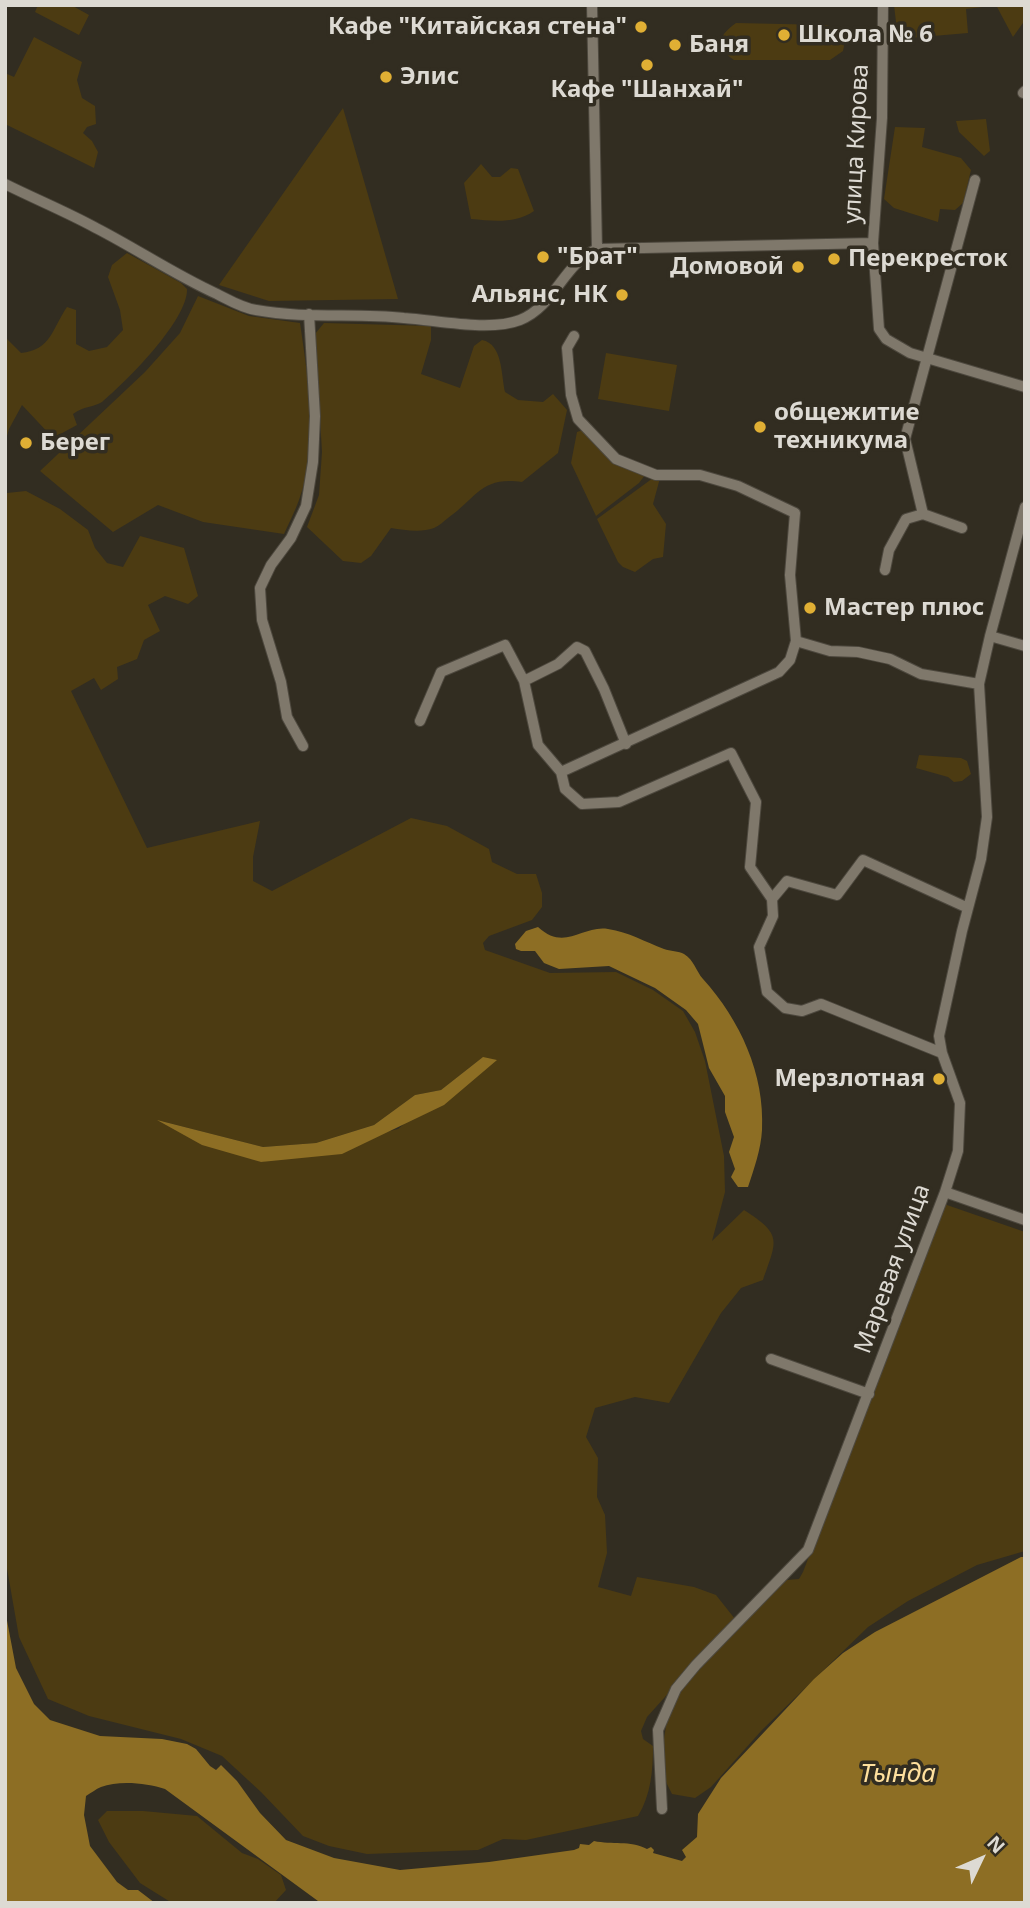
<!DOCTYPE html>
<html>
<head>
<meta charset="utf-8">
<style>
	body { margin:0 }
	#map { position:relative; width:1030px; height:1908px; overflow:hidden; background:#322d21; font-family:"Noto Sans",sans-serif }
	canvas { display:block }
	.frame { position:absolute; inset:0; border:7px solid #dddad3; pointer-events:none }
	.north { position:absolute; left:946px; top:1824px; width:70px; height:70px; -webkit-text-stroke:5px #322d21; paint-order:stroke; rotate:46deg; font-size:19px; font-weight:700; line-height:28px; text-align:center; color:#dddad3 }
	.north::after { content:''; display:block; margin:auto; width:24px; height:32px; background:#dddad3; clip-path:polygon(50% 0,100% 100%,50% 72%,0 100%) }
</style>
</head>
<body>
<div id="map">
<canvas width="1030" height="1908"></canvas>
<div class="frame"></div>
<div class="north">N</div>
</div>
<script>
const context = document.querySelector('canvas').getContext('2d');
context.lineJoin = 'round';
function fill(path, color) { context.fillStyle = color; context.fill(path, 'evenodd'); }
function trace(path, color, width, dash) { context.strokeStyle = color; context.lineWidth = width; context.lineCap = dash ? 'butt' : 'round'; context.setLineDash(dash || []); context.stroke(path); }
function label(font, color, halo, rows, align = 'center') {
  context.font = font + ' "Noto Sans",sans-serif'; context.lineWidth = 7; context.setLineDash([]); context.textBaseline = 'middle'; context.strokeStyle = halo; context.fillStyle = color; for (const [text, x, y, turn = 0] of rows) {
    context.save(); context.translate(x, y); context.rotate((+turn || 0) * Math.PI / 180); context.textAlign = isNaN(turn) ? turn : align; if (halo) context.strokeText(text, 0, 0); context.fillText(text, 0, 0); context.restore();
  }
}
fill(new Path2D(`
	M38 5H71L89 15 79 35 35 12Z
	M894 5H990L991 6 966 9 968 33 898 39Z
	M996 5H1025V20L1013 37Z
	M736 23 827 25 839 30 845 41 843 51 830 60H734C714 46 719 35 736 23Z
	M34 37 82 62 77 80 82 98 95 106 96 124 87 127 83 133 92 141 98 152 94 168 5 124V73L14 77Z
	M343 108 398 299 269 301 219 285Z
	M986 119 990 151 984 156 959 132 956 121Z
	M895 127 925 128 922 147 961 158 971 170 963 203 955 210 940 209 938 222 894 208 884 199Z
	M481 164 492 177H500L511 168 518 169 534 211C515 224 493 221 471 219L464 183Z
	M127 253 181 283 187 289C188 320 126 382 102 402 95 407 83 406 73 414L77 425 53 438 22 405 9 429 5 443V337L21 353C51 350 52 329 67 307L76 310V344L89 351 107 347 123 330 120 310 108 277 112 265Z
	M198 296 249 316 300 323C308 378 319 446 299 500 295 511 289 523 284 534L203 522 158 505 113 532 40 471 145 372 180 333Z
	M324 323 431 326V340L421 374 460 388 474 346 482 340C503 344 501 375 505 392L518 400 543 402 553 394 567 410 558 453 522 482C482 476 477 497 448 518 444 521 439 526 434 528 421 533 404 530 391 528L371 556 361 563 343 561 307 527 319 495 322 452 315 334Z
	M606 353 677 365 669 411 598 399Z
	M583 430 620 464 645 475 639 483 596 516 571 463 577 432Z
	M653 478H660L653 504 666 524 663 557 653 559 635 572 623 567 618 562 597 519Z
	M26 491 60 509 88 530 95 548 107 563 123 567 140 536 184 548 198 596 188 604 165 596 148 605 160 631 144 640 137 659 117 667 118 679 101 690 94 678 71 691 147 848 260 821 253 857V881L272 891 411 818 447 826 489 849 492 862 517 874H536L542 893V907L532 920 489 936 483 943 485 950 550 973 616 972 653 990 683 1011 695 1032 705 1061 724 1156 725 1192 712 1241 744 1210C783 1235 777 1240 763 1280L741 1288 721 1313 669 1403 635 1397 595 1408 586 1437 598 1458 597 1497 605 1515 607 1553 598 1587 631 1596 637 1577 694 1587 716 1595 735 1619 647 1717 641 1731 643 1739 653 1746C653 1770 651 1795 638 1816L526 1840 503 1839 478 1850 367 1854 329 1846 303 1836 261 1792 222 1756 181 1739 89 1716 48 1699 19 1637 5 1557V495L7 493ZM483 1057 398 1129 261 1162 161 1121 263 1147 316 1143 374 1125 415 1095 441 1090Z
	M919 755 961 758 967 761 971 774 962 781 954 782 948 777 916 768Z
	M944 1204 1025 1232V1551L977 1565 908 1601 868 1627 762 1730 711 1787 695 1798 672 1794 664 1778 661 1758 667 1720 677 1692 776 1588 787 1580 799 1579 803 1572Z
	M107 1811H143L197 1816 242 1853 258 1859 281 1875 286 1890 274 1903H172L140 1883 109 1842 98 1820Z`), '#4c3b12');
fill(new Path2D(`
	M538 927C565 952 582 925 608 929 629 932 645 942 664 949 670 951 679 951 684 954 694 960 696 971 703 979 740 1020 765 1074 762 1130 761 1149 754 1169 748 1187H738L731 1177 735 1169 729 1152 734 1137 725 1112V1096L709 1068 698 1024 686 1010 655 988 609 966 559 969 544 963 535 951H521L516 949 515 944 526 931Z
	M483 1057 497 1060 444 1105 342 1154 261 1162 202 1145 157 1120 263 1147 316 1143 374 1125 415 1095 441 1090Z
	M1021 1557H1025V1903H327L318 1901 165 1789C147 1783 119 1780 101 1787 96 1789 91 1793 86 1796L84 1815 90 1846 117 1882 128 1890H138L155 1903H5V1610L16 1668 34 1704 50 1720 100 1736 162 1739 187 1744 196 1749 210 1766 216 1770 221 1765 237 1781 260 1813 286 1840 334 1858 400 1870 489 1862 574 1850 579 1848 580 1844 589 1845 594 1841C612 1845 630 1840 647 1849L651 1847 654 1850 653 1853 682 1861 686 1857 682 1850 697 1837 698 1814 721 1778 814 1679 843 1653 875 1632Z`), '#8d6e24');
const minor = new Path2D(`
	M592 5 597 249
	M883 5 882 118 873 243 879 329 886 339 910 353 1025 387
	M1023 93 1025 91
	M5 184C35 199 67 212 96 228 137 249 175 275 217 294 229 300 242 308 256 310 305 319 355 313 404 318 437 320 489 332 520 320 555 306 563 264 597 249L873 243
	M962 528 923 514 905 439 975 180
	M885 570 889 550 906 519 923 514
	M990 636 1025 646
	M796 641 830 651 858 652 890 659 921 674 979 684
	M524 681 558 664 577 647 585 651 604 689 626 744
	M420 721 441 672 505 645 524 681 538 745 561 772 779 672 790 660 796 641 790 575 795 513 738 486 700 475H656L616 459 578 419 571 395 567 348 574 336
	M303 746 287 717 281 682 262 620 260 588 271 565 291 538 306 506 313 462 315 416 309 314
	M561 772 565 789 582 804 619 802 731 753 756 802 750 867 772 899 787 881 837 895 863 860 968 908
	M772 899 773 916 759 947 767 992 785 1008 802 1011 821 1004 942 1053
	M945 1192 1025 1220
	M771 1359 869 1394
	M662 1809 658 1730 676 1689 696 1665 808 1550 945 1192 958 1151 960 1103 942 1053 939 1036 962 931 981 859 987 817 979 684 990 636 1025 507`);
trace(minor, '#4d483e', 12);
trace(minor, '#7f786b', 10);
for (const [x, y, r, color] of [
	[641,27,7,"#e0af34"],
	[784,35,7,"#e0af34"],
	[675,45,7,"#e0af34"],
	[647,65,7,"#e0af34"],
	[386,77,7,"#e0af34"],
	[543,257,7,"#e0af34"],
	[834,259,7,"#e0af34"],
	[798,267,7,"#e0af34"],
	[622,295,7,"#e0af34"],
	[760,427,7,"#e0af34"],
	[26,443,7,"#e0af34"],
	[810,608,7,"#e0af34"],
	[939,1079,7,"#e0af34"]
]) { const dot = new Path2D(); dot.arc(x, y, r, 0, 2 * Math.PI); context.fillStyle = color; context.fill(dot); trace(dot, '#322d21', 2.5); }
label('bold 24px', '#dddad3', '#322d21', [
	["Кафе \"Китайская стена\"",627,27,"right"],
	["Школа № 6",798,35],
	["Баня",689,45],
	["Элис",400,77],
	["Кафе \"Шанхай\"",647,90,"center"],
	["\"Брат\"",557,257],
	["Перекресток",848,259],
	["Домовой",784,267,"right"],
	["Альянс, НК",608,295,"right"],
	["общежитие",774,413],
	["техникума",774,441],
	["Берег",40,443],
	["Мастер плюс",824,608],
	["Мерзлотная",925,1079,"right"]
], 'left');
label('24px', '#dddad3', '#322d21', [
	["улица Кирова",857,144,-87],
	["Маревая улица",893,1269,-70]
]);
label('italic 26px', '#ffe09d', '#322d21', [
	["Тында",898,1775]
]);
</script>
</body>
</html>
